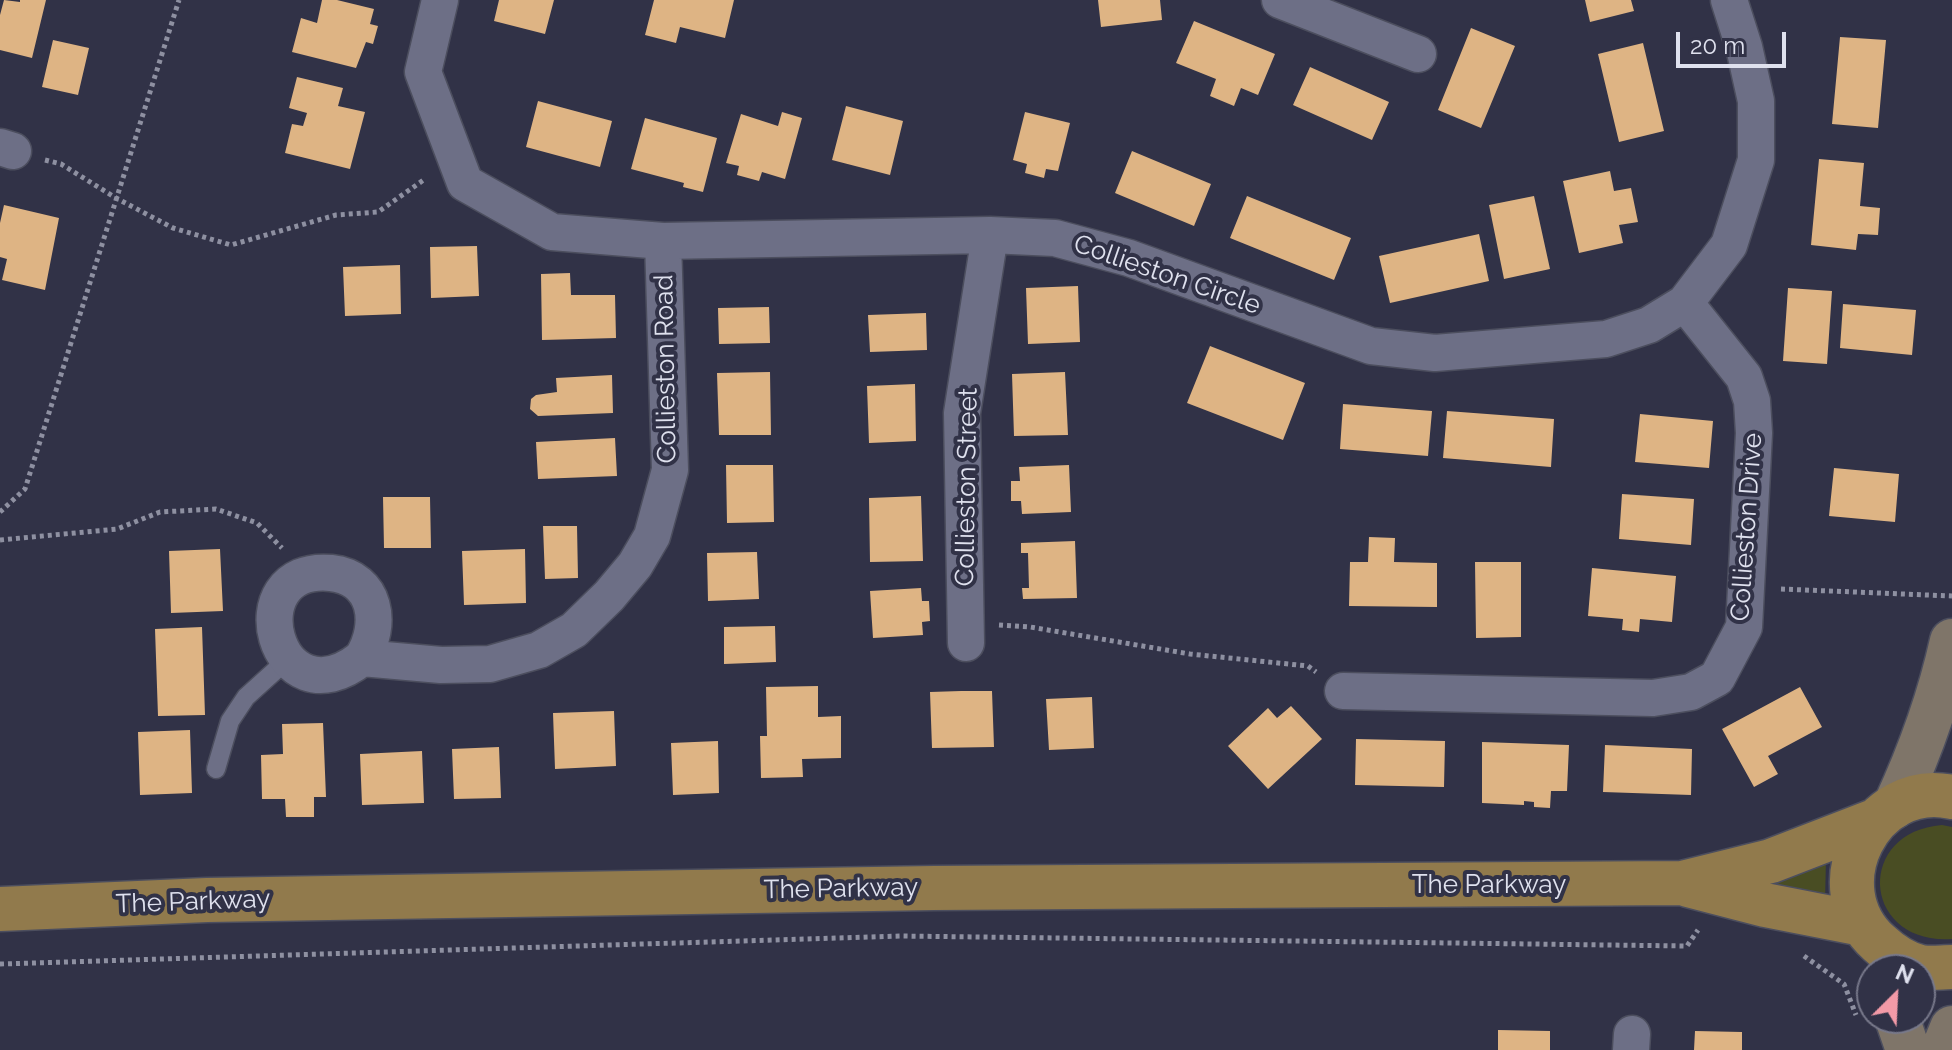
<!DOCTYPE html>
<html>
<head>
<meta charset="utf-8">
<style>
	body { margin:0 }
	#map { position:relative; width:1952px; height:1050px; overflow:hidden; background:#313247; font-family:Raleway,sans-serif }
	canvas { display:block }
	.north { position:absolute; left:1856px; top:954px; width:80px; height:80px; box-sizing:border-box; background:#313247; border:2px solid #77788a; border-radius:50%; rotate:24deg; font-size:22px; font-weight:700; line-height:32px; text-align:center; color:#dfe1ee }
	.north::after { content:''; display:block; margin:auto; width:28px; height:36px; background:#f39aa7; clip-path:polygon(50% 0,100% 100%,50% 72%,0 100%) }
	.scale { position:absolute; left:1676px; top:32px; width:110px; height:36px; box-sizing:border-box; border:4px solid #dfe1ee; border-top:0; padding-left:10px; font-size:24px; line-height:28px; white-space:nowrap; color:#dfe1ee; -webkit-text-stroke:6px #313247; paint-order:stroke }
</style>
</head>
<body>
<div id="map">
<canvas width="1952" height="1050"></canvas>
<div class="north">N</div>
<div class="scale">20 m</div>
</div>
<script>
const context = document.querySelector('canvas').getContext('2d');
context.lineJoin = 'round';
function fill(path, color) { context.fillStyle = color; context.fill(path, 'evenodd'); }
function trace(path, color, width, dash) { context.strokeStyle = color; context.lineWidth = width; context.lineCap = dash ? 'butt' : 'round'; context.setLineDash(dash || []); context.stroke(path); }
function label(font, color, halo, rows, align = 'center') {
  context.font = font + ' Raleway,sans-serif'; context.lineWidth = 8; context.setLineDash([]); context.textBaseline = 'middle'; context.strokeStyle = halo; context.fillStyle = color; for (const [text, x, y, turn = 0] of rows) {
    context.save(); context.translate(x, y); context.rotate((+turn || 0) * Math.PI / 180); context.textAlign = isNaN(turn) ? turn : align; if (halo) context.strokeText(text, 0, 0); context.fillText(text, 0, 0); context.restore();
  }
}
fill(new Path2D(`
	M1942 825 1952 827V939C1862 945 1854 832 1942 825Z
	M1826 860 1825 901 1758 881Z`), '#494d23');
fill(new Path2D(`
	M4 0 20 2V0H46L32 58 0 50V15Z
	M322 0H337L374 9 370 24 378 26 373 44 366 42 356 68 292 52 301 18 317 23Z
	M499 0H554L545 34 494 21Z
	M654 0H734L725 38 680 27 676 43 645 35Z
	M1098 0H1160L1162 20 1101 27Z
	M1585 0H1631L1634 11 1590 22Z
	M1194 21 1275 54 1258 95 1241 88 1234 106 1210 96 1216 79 1176 63Z
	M1471 28 1515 46 1481 128 1438 110Z
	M1840 37 1886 40 1878 128 1832 124Z
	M53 40 89 48 78 95 42 87Z
	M1643 43 1664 131 1619 142 1598 54Z
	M1310 67 1389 102 1372 140 1293 105Z
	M297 77 343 88 338 106 365 112 350 169 285 153 292 124 303 126 307 113 289 108Z
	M538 101 612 121 600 167 526 147Z
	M846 106 903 121 890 175 832 160Z
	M782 112 802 118 785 179 762 172 759 181 737 175 739 166 726 163 741 114 778 126Z
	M1025 112 1070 123 1058 171 1046 169 1044 178 1025 173 1027 164 1013 160Z
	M645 118 717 138 703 192 683 187 684 183 631 169Z
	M1132 151 1211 184 1194 226 1115 193Z
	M1819 159 1864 163 1860 206 1880 208 1878 235 1858 234 1856 250 1811 245Z
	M1610 171 1614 191 1631 188 1638 222 1619 225 1623 243 1579 253 1563 181Z
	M1247 196 1351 238 1334 280 1230 238Z
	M1534 196 1550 269 1504 279 1489 205Z
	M4 205 59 218 45 290 2 280 7 259 0 257V223Z
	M1479 234 1489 281 1390 303 1379 256Z
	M477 246 479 296 431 298 430 247Z
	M400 265 401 314 345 316 343 267Z
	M570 273 571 295H615L616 338 542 340 541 274Z
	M1078 286 1080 342 1028 344 1026 288Z
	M1788 288 1832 291 1827 364 1783 361Z
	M1843 304 1916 310 1912 355 1840 348Z
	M769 307 770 343 719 344 718 308Z
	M926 313 927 350 870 352 868 315Z
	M1210 346 1305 383 1283 440 1187 403Z
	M770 372 771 435H719L717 373Z
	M1065 372 1068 435 1014 436 1012 374Z
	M612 375 613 413 538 416 530 409 531 399 536 395 557 392 556 378Z
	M915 384 916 441 869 443 867 386Z
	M1343 404 1432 411 1428 456 1340 449Z
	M1447 411 1554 419 1551 467 1443 458Z
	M1640 414 1713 421 1709 468 1635 462Z
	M615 438 617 476 538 479 536 442Z
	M726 465H773L774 522 727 523Z
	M1069 465 1071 512 1022 514 1021 501H1011V481H1020L1019 467Z
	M1834 468 1899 474 1895 522 1829 516Z
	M1622 494 1694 499 1691 545 1619 539Z
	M921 496 923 561 870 562 869 498Z
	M383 497H430L431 548H384Z
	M543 526H577L578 578 545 579Z
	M1369 537 1395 538 1394 562 1437 563V607L1349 606 1350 562H1368Z
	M1075 541 1077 598 1023 599 1022 588H1029L1028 553H1021V543Z
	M220 549 223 611 171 613 169 551Z
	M525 549 526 603 464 605 462 551Z
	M757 552 759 599 708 601 707 553Z
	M1475 562H1521V637L1476 638Z
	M1592 568 1676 576 1672 622 1640 619 1639 632 1622 630 1623 619 1588 616Z
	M921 588 922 601H929L930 621 922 622 923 635 873 638 870 591Z
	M775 626 776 662 724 664V627Z
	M202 627 205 715 158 716 155 629Z
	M818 686V717L841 716V758L802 759 803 777 761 778 760 736H767L766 687Z
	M1800 687 1822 727 1768 756 1778 774 1754 787 1722 729Z
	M961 691H992L994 747 932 748 930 692Z
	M1092 697 1094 748 1049 750 1046 699Z
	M1291 706 1322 739 1268 789 1228 746 1268 708 1277 718Z
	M614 711 616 766 555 769 553 713Z
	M323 723 326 797H314V817H286L285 799H262L261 755 283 754 282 724Z
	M190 730 192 793 140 795 138 732Z
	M1356 739 1445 741 1444 787 1355 785Z
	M718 741 719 793 673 795 671 743Z
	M1482 742 1569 745 1567 791H1551L1550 808 1534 807V802L1524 801V805L1482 803Z
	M1605 745 1692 749 1691 795 1603 792Z
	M499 747 501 798 454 799 452 749Z
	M422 751 424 803 362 805 360 754Z
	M1498 1030 1550 1031V1050H1498Z
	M1695 1031 1742 1032V1050H1694Z`), '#deb484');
const lane = new Path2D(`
	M216 769 230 721 246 697 288 659`);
const street = new Path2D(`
	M440 0 423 72 465 183 552 232 663 241 990 235 1055 238 1129 258 1371 346 1435 353 1606 339 1649 325 1685 303 1729 245 1756 160V101L1744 47 1729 0
	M1280 0 1418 54
	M0 147 13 151
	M966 643 962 413 990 235
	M362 658C383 625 377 578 331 573 233 564 275 727 362 658L441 665 490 664 539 650 574 630 609 596 635 565 652 536 670 470 663 241
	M1343 691 1653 698 1691 692 1717 678 1744 627 1754 433 1752 401 1744 377 1685 303
	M1631 1050 1632 1034`);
const secondary = new Path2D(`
	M1895 806C1920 752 1939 700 1952 641
	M1897 1018 1908 1050
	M1943 1050 1952 1028`);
const primary = new Path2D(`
	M1952 797C1870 779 1817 888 1879 943 1891 954 1905 964 1921 967 1931 969 1942 967 1952 967
	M1688 885 1765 905 1862 924
	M0 909 207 900 934 888 1682 883 1771 861 1877 820`);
trace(lane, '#4c4e5e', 21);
trace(street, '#4c4e5e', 39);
trace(secondary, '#4c4e5e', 47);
trace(primary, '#4c4e5e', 47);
trace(new Path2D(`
	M45 160 61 164 116 198 173 228 231 245 336 215 378 212 425 179
	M0 512 25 489 179 0
	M0 540 117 529 160 512 216 509 257 523 282 548
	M1781 589 1952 596
	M999 625 1030 627 1190 654 1308 666 1316 672
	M1804 956 1844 984 1856 1015
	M0 964 901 936 1687 946 1698 930`), '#8e90a1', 5, [4, 4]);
trace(lane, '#6d6f86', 18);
trace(street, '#6d6f86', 36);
trace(secondary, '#7f7569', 44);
trace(primary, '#917a4c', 44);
label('26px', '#dfe1ee', '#313247', [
	["Collieston Circle",1167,275,19],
	["Collieston Road",666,369,-91],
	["Collieston Street",967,487,-89],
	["Collieston Drive",1747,527,-86],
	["The Parkway",1489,885],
	["The Parkway",841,889,-1],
	["The Parkway",193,902,-2]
]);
</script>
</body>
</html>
